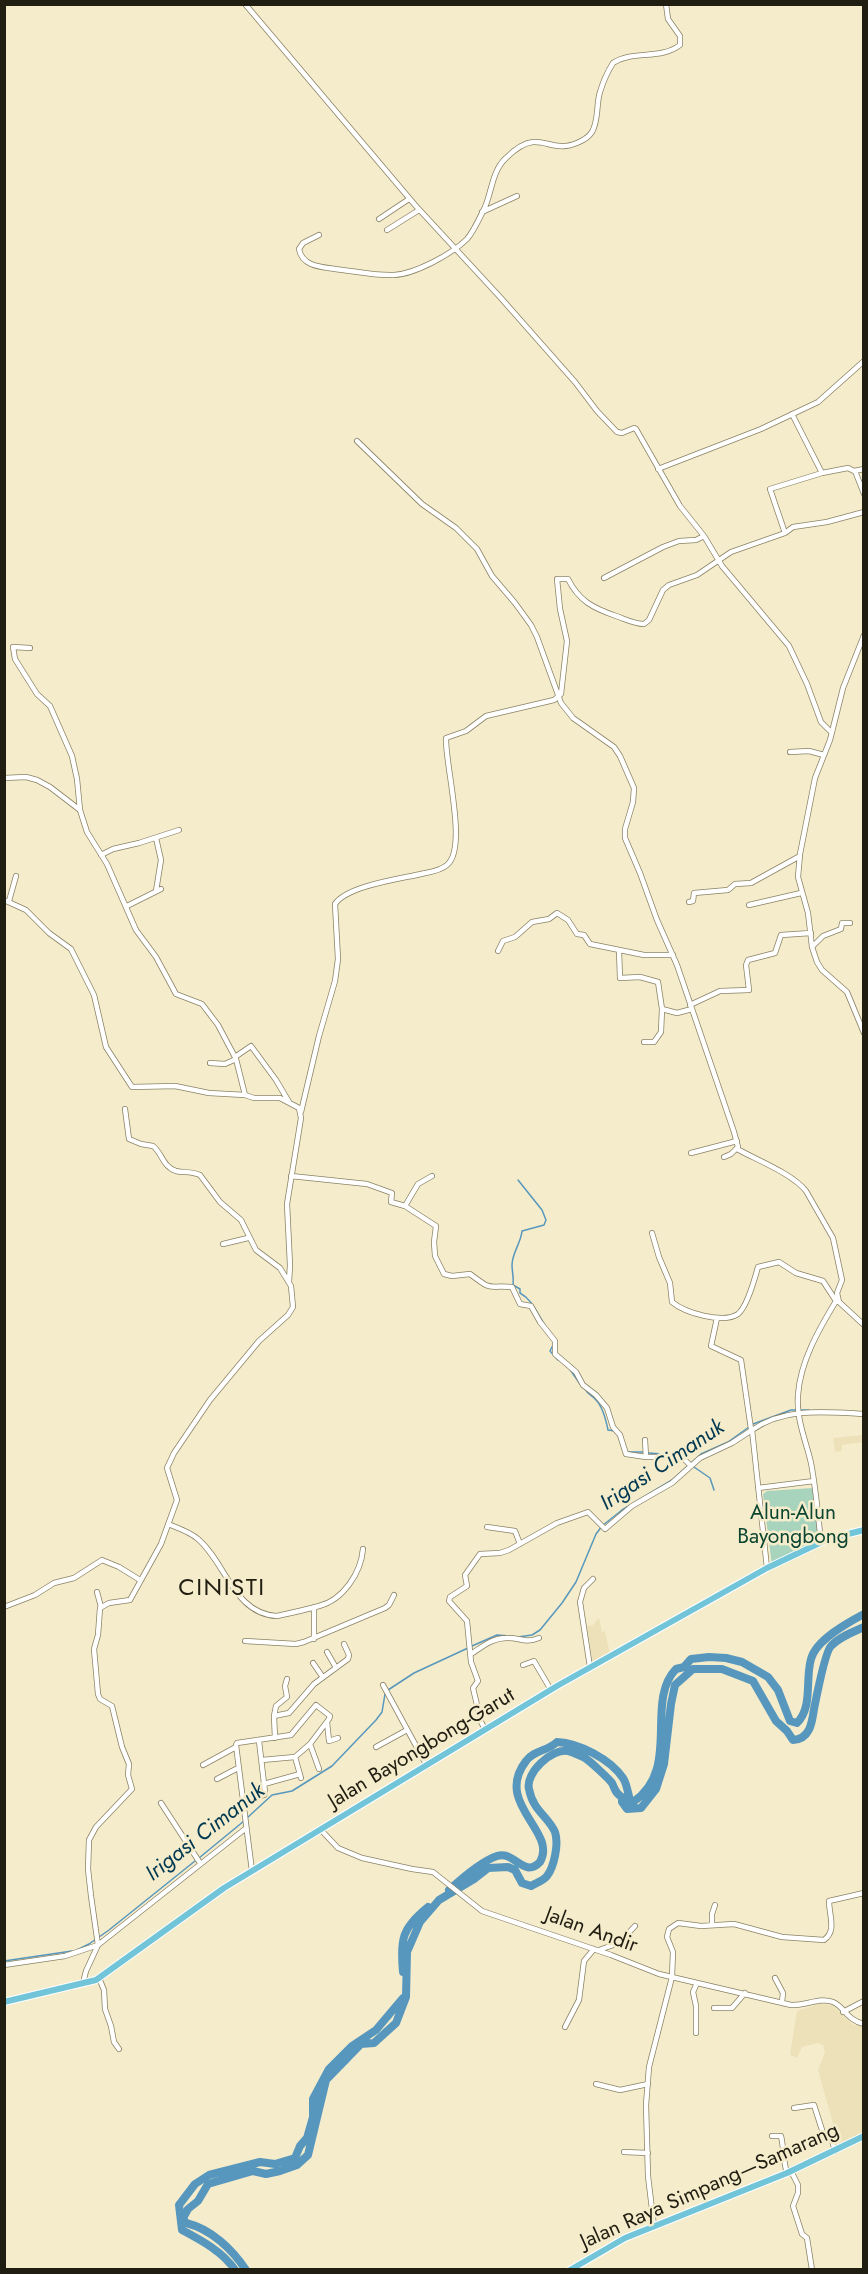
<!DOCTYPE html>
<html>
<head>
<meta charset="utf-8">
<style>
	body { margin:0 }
	#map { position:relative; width:868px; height:2274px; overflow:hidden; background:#f5eccc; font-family:Jost,sans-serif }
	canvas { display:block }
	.frame { position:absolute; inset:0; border:6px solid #201d11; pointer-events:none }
</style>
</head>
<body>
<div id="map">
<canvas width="868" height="2274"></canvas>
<div class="frame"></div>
</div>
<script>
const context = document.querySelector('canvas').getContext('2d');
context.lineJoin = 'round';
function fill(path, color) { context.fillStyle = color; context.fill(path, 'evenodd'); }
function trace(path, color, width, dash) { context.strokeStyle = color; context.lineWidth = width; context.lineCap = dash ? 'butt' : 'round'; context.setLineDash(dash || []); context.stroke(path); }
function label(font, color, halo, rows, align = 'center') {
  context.font = font + ' Jost,sans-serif'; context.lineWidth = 5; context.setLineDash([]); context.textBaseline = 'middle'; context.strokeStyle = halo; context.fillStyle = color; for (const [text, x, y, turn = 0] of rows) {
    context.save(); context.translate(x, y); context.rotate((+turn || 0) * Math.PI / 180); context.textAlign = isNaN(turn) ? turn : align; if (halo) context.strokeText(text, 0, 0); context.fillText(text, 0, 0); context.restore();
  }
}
fill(new Path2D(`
	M863 1435V1442L842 1445V1451L835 1452 833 1438Z
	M599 1618 602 1632 605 1631 610 1654 593 1664 587 1626 593 1625Z
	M819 2004 832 2005 853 2025 863 2026V2132L839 2145 818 2070 825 2052 823 2045 818 2043 802 2047 797 2058 790 2055 797 2011Z`), '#ece1b9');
fill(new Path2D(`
	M813 1488 822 1542 772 1566 763 1494 767 1491Z`), '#a8d4bd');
trace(new Path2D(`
	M518 1180 542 1210 546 1220 544 1225 522 1231C521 1243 512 1253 512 1265 512 1272 514 1278 513 1285L520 1289V1293C533 1300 537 1314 545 1325
	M553 1345 550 1351 558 1360
	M569 1368 580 1384
	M585 1389C588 1395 592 1395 596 1400 603 1407 606 1420 608 1430L615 1431
	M753 1424 791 1410H809
	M627 1452H643
	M648 1453 678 1455
	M694 1467 710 1478 714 1490
	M518 1637 532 1635 540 1630 562 1603 576 1582 596 1534 602 1526 622 1510 672 1480 701 1454 728 1442 749 1427
	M472 1646 497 1635 510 1636
	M388 1690 414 1673 468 1648
	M247 1818 272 1795 292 1791 332 1766 376 1720 382 1712 385 1694
	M199 1858 244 1821
	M77 1950 89 1944 109 1930 195 1861
	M4 1961 72 1951`), '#5797bd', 1.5);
trace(new Path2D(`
	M449 1890C461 1879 482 1861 497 1856 514 1850 524 1879 540 1862 558 1831 493 1804 526 1761 534 1750 548 1751 557 1742 579 1743 610 1759 623 1778 627 1784 628 1793 630 1801L633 1802C682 1769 644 1702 676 1669L684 1667 691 1659 709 1657 726 1658 742 1662 768 1677 778 1690 790 1721 797 1723C813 1707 805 1680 811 1659 816 1640 847 1623 864 1614
	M403 1972C400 1939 402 1928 428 1907
	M235 2270C223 2252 201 2240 182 2230L179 2205 195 2184 209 2175 260 2162 275 2164 295 2158 300 2146 307 2138 313 2117V2099L329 2069 352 2046 376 2030 403 1998
	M246 2270C232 2249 211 2229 186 2223L183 2218 188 2209 198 2201 208 2184 253 2171 266 2174 280 2171 297 2165 308 2155 326 2080 361 2044 374 2043 396 2023 406 1997 407 1952 420 1922 439 1900 474 1879 488 1868 508 1867 515 1870 522 1883 531 1886C536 1883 543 1881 547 1876 554 1867 559 1844 555 1832 548 1816 533 1811 529 1789 525 1773 552 1748 568 1751 573 1752 580 1756 585 1758 590 1761 609 1779 612 1783 615 1789 615 1793 622 1797V1802L627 1809 641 1808 656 1789 664 1764 671 1704 675 1685 693 1669H722L753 1681 776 1721 787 1731 793 1740C810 1739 812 1723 814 1709 816 1699 825 1652 831 1646 839 1637 853 1632 864 1627`), '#5797bd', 8);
const minor = new Path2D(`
	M245 4 415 205 500 297 575 382 597 411 617 432 622 433 634 428 636 429 680 506 704 536 722 566 789 646 807 684 821 722 831 732
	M482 212 517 196
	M379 219 409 199
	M387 230 419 210
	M319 235 303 243 299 249C302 266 320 267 335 269 354 271 375 276 394 275 415 274 452 254 467 239 474 231 480 217 485 207 492 191 492 171 506 158 513 151 523 143 533 142 543 141 551 146 560 146 570 147 586 141 592 132 599 120 596 104 600 92 603 82 608 71 613 63 632 50 661 60 680 45V36L668 19 666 4
	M792 414 822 473 848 468 854 471 864 469
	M357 441 422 504 456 528 477 549 492 576 515 603 531 625 537 637 561 703 573 718 614 747 620 756 634 788 633 802 625 829V838L640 873 657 920 677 965 734 1132 738 1147 731 1154 724 1157
	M658 469 761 429 818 402 864 361
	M855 471 864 494
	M785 533 770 489 822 473
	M604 578 663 547 679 541 696 540 704 536
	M864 635 843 688 830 740 815 778 800 854 798 877 808 913 812 947 817 962 822 970 847 992 864 1033
	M30 648 13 647 15 659 37 694 50 706 72 756 77 779 80 810
	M790 752 809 751 824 755
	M4 778 26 777 37 780 50 787 80 810 87 832 107 864 136 930 156 957 176 994 202 1004 218 1025 236 1059 245 1095 254 1098H280L299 1108 301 1118 287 1204 290 1265 289 1282
	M156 838 161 860 156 891
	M101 855 113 849 139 843 179 830
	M4 900 26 910 49 933 71 949 94 995 106 1047 132 1087 175 1086 209 1093 245 1095
	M9 901 16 876
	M689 902 693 901 694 893 728 890 735 884 751 883 800 856
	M749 905 801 893
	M127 906 161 889
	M812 947 823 936 841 929 842 923H850
	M498 951 503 941 515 937 532 922 549 919 557 913 568 920 577 934 584 935 590 944 644 955H673
	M619 951 620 978 640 977 658 982 662 1009 677 1013 692 1009
	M690 1005 720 991 749 990 746 965 748 960 775 953 781 935 811 933
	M644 1042H654L661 1032 662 1009
	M235 1057 251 1046 276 1080 289 1102
	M210 1063 225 1064 236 1059
	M301 1112 319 1036 335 981 338 959 335 904C347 886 399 879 421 874 430 872 440 871 447 865 468 848 445 765 446 738L466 731 486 716 554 700 561 694 567 641 560 609 557 579H568C579 601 593 608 616 616 625 619 634 624 644 624L649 620 663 590 669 585 697 575 731 552 785 533 793 527 827 522 864 512
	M737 1149C757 1160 793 1174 806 1191L833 1238 842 1280 837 1293 839 1302 864 1325
	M691 1153 737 1141
	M291 1176 367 1184 392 1193 391 1202 405 1206 436 1226 434 1242 435 1256 444 1274 452 1276 470 1274C494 1292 485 1285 512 1287L520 1304 531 1306 540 1322 555 1341V1354L576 1372 583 1385 596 1395 607 1408 613 1427 620 1435 626 1454 646 1457H682L691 1466
	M405 1206 418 1184 432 1176
	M652 1233 659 1257 670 1283 672 1302C685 1313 723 1324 738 1314 747 1307 755 1278 758 1267L779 1262 796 1273 823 1281 836 1301
	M223 1244 248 1238
	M717 1318 711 1346 741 1360 751 1429
	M645 1440 646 1457
	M758 1488 814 1481
	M168 1524C178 1528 190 1532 198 1539 226 1563 234 1614 277 1616 291 1613 305 1610 319 1606 343 1600 361 1573 363 1549
	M487 1527 515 1531 520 1544
	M821 1542C818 1516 816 1489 811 1463 806 1441 796 1419 798 1395 800 1362 819 1329 836 1301L839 1302
	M767 1568 752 1430C785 1407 825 1412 864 1414
	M97 1592 101 1607
	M4 1607 35 1595 54 1583 74 1578 102 1560 119 1567 140 1580
	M314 1639V1607
	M245 1641 296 1644 304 1642 385 1608 389 1605 394 1595
	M327 1652 335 1666
	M471 1654C482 1647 492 1638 506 1638 520 1637 524 1644 539 1638
	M313 1663 322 1676
	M523 1665 534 1661 551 1690
	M590 1667 580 1602 584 1588 593 1579
	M383 1685 427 1766
	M274 1716 276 1706 287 1697 285 1686 287 1679
	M327 1722 329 1741 338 1738
	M485 1729 481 1722 473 1688 478 1681 471 1662 467 1621 449 1601 450 1597 467 1586 465 1575 480 1554 500 1553 509 1550 557 1523 588 1512 605 1529 632 1506 672 1483 700 1458 732 1443 752 1430
	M275 1738 274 1716 289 1713 314 1684 348 1659 349 1655 344 1644
	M310 1744 319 1769
	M376 1747 407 1730
	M295 1757 301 1778
	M203 1765 236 1747
	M217 1779 238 1768
	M264 1784 300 1774
	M161 1803 200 1863
	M242 1803 264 1795 265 1792 259 1741
	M321 1830 338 1848 362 1858 412 1869 433 1872 482 1911 611 1955 659 1974 791 2005C805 2006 820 1997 833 2002 845 2007 846 2020 864 2024
	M252 1871 236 1745 237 1743 291 1735 316 1705 330 1716 329 1719 310 1744 295 1757 262 1760
	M712 1925V1914L715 1905
	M599 1950 619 1943 635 1926
	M4 1965 65 1956 98 1945 245 1829
	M99 1978 104 1990 105 2009 111 2026 114 2042 119 2049
	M775 1978 783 1993 782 2002
	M83 1983 86 1971 98 1945 91 1896 88 1869 89 1840 96 1827 132 1789 128 1775 129 1764 122 1747 112 1706 100 1699 98 1694 94 1649 98 1635 100 1608 109 1603 130 1600 161 1544 177 1500 167 1468 174 1453 210 1400 259 1341 288 1315 293 1307 291 1286 280 1268 256 1250 241 1220 220 1202 200 1175C191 1171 184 1173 176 1171 163 1167 162 1153 153 1146L141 1144 129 1139 125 1109
	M714 2008H732L745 1993
	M843 2012 864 2001
	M565 2027 579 2000 584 1961 594 1949
	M696 2033V2006L693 1992 697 1983
	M596 2084 620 2090 648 2084
	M794 2108 814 2105 823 2133 831 2137 835 2151
	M772 2136H781C784 2149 783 2161 787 2173
	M624 2152 648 2153
	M791 2171 798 2185V2193L793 2206 802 2234 807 2238 812 2270
	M654 2226 648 2176 646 2105 649 2067 672 1977 673 1952 667 1937 669 1929 678 1923 701 1926 734 1924 782 1937 824 1940C837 1931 829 1915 829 1901L864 1893`);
const major = new Path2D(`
	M4 2002 96 1980 224 1888 557 1686 767 1568 828 1539 864 1530
	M570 2270 625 2238 787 2173 864 2136`);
trace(minor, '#8a8265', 6);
trace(major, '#fff', 8);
trace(minor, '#fff', 4.5);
trace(major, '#72c5d9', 6);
label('21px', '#0c4630', '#f5eccc', [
	["Alun-Alun",793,1514],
	["Bayongbong",793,1538]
]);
label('21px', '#201d11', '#f5eccc', [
	["Jalan Bayongbong-Garut",422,1749,-31],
	["Jalan Andir",591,1931,20],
	["Jalan Raya Simpang—Samarang",710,2187,-24]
]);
label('italic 22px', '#003852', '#f5eccc', [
	["Irigasi Cimanuk",663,1466,-34],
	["Irigasi Cimanuk",206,1833,-38]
]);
context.letterSpacing = '1.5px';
label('24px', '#201d11', '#f5eccc', [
	["CINISTI",222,1589]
]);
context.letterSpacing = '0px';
</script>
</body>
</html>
